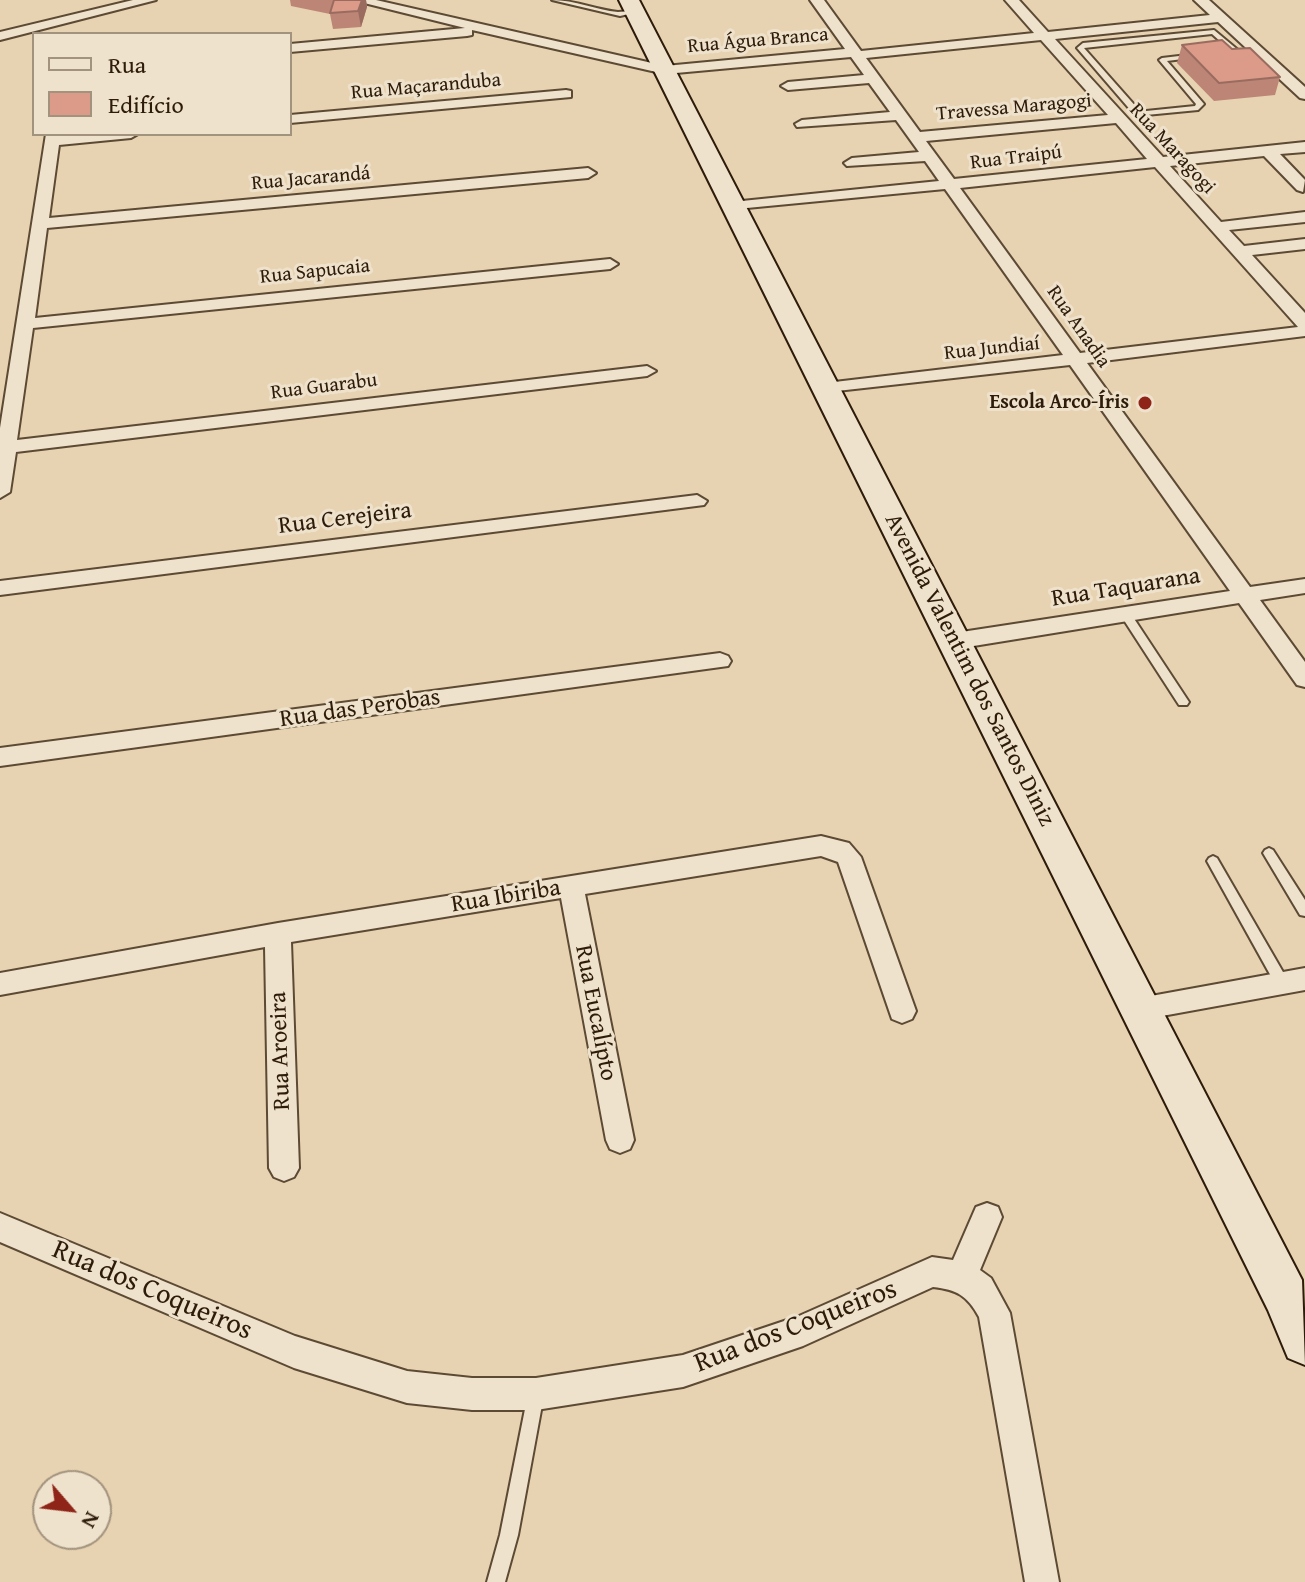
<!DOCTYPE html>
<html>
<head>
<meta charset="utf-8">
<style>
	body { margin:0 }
	#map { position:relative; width:1305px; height:1582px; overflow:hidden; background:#e7d2b1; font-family:"Gentium Book Plus",serif }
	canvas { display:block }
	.legend { position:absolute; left:32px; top:32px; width:260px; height:104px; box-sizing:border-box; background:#efe2cc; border:2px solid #a2937e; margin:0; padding:10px 14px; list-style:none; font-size:24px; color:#2e1c0a }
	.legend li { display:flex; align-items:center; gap:16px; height:40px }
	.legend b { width:40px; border:2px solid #a2937e }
	.north { position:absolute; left:32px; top:1470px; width:80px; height:80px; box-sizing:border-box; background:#efe2cc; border:2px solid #a2937e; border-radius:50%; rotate:118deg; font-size:22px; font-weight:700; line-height:32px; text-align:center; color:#2e1c0a }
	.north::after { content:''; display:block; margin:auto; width:28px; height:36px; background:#8f2418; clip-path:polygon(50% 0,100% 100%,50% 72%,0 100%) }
</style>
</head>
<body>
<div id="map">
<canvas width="1305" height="1582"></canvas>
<ul class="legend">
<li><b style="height:10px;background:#efe2cc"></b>Rua</li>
<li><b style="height:22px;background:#dc9b89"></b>Edifício</li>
</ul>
<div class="north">N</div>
</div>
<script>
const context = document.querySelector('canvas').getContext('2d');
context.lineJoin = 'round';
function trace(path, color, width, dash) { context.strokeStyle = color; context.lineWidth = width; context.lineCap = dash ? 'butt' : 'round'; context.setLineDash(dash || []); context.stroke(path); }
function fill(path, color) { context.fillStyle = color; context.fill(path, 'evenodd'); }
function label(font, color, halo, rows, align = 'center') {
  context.font = font + ' "Gentium Book Plus",serif'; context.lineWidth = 6; context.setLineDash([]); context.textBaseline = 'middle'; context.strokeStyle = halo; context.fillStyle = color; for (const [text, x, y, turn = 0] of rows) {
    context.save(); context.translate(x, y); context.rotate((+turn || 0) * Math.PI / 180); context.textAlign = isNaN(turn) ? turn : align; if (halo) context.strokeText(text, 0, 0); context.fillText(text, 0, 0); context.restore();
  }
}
const lane = new Path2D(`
	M552 0C575 0 596 10 618 12 625 12 631 10 637 12L620 16Z
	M1214 30 1238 50V52L1167 61 1204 104 1198 110 1146 115 1133 113 1077 48 1083 43ZM1212 34 1230 50 1162 58 1159 60 1196 104 1195 106 1146 111 1138 109 1084 48Z
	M1125 610 1129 611 1187 699 1189 702 1187 705H1179L1120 614Z
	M1269 848 1273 850 1305 900V916L1300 915 1263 853 1265 850Z
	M1213 856 1217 858 1287 979 1289 983 1287 987 1282 989 1277 987 1207 861 1209 858Z
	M536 1386 542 1388 544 1394 518 1535 505 1582H487L500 1535 528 1394 530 1388Z`);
const street = new Path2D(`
	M133 0H156L0 40V32Z
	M352 0H376L665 66 845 49 810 0H824L861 51 1034 33 1005 0H1019L1048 32 1210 15 1194 0H1209L1305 87V99L1300 98 1218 22 1055 39 1163 157 1305 142V152L1280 154 1305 180 1303 192 1297 190 1264 156 1170 166 1221 222 1305 212V222L1229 230 1244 246 1305 239V249L1252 255 1305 313V336L1087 363 1250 587 1305 579V593L1260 600 1305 662V687L1297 685 1239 603 955 649 947 646 944 641 947 636 955 633 1230 591 1070 365 819 393 817 389 826 383 1063 355 945 189 726 210 724 207 732 202 939 181 925 161 847 166 844 163 852 158 919 152 896 120 797 127 795 124 802 120 890 112 869 83 788 90 781 86 788 82 864 75 851 57 665 74 472 30V35L467 36 290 52V44L465 28ZM1041 40 1108 115 920 132 866 58ZM1116 123 1147 159 954 179 926 141ZM1155 167 1298 327 1080 353 960 188Z
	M566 90 571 91V97L290 123V115Z
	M46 134H138L131 138 59 145 49 218 588 168 596 173 588 178 47 228 35 318 610 259 618 264 610 269 33 328 17 440 647 366 656 371 647 376 16 452 10 492 0 498V428Z
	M697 495 707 501 704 505 0 595V581Z
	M720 653 728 656 731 661 728 666 0 766V748Z
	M821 836 849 843 861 857 916 1011 912 1019 902 1023 892 1019 838 862 821 856 585 894 634 1140 630 1149 620 1153 610 1149 606 1140 561 898 291 942 299 1168 294 1177 284 1181 274 1177 269 1168 265 947 0 995V973L278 923Z
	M1305 968V990L1140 1020 1130 1017 1126 1009 1130 1001 1140 998Z
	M987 1203 998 1207 1002 1217 980 1270 991 1278 1010 1313 1059 1582H1025L979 1317C967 1295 957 1290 933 1287L803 1346 683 1387 536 1410H472L407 1403 294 1368 0 1242V1213L295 1336 407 1371 472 1378H536L683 1355 799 1316 932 1257 953 1260 976 1207Z`);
const secondary = new Path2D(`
	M619 0H639L1302 1280 1305 1365 1288 1358 1268 1310Z`);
trace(lane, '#5c4a34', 4);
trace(street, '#5c4a34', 4);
trace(secondary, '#2e1c0a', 4);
fill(lane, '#efe2cc');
fill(street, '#efe2cc');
fill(secondary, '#efe2cc');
fill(new Path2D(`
	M290 0H366L367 7 361 27 333 29 330 14 291 6Z
	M1182 45 1232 49 1280 77 1275 95 1214 101 1177 63Z`), '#bd8576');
fill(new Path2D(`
	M362 0H366L367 7 361 27 358 11Z`), '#9a6c60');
const building = new Path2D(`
	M334 0H362L358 11 330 13Z
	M1222 40 1232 49 1250 48 1280 77 1219 83 1182 45Z`);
fill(building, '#dc9b89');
trace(building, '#9a6c60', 2);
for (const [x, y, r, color] of [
	[1145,403,8,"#8f2418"]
]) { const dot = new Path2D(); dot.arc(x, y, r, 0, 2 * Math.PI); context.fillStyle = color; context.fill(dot); trace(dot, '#efe2cc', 3); }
label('20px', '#2e1c0a', '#efe2cc', [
	["Rua Água Branca",758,41,-5],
	["Rua Maçaranduba",426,87,-5],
	["Travessa Maragogi",1014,108,-5],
	["Rua Maragogi",1172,149,47],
	["Rua Traipú",1016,158,-7],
	["Rua Jacarandá",311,179,-5],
	["Rua Sapucaia",315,272,-6],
	["Rua Anadia",1078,327,55],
	["Rua Jundiaí",992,349,-6],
	["Rua Guarabu",324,387,-7]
]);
label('bold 20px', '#2e1c0a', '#efe2cc', [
	["Escola Arco-Íris",1129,403]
], 'right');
label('24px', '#2e1c0a', '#efe2cc', [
	["Rua Cerejeira",345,519,-7],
	["Rua Taquarana",1126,588,-9],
	["Avenida Valentim dos Santos Diniz",969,670,63],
	["Rua das Perobas",360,709,-8],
	["Rua Ibiriba",506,897,-9],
	["Rua Eucalípto",595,1013,79],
	["Rua Aroeira",281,1051,-92]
]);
label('28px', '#2e1c0a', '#efe2cc', [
	["Rua dos Coqueiros",152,1291,23],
	["Rua dos Coqueiros",796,1327,-21]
]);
</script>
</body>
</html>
